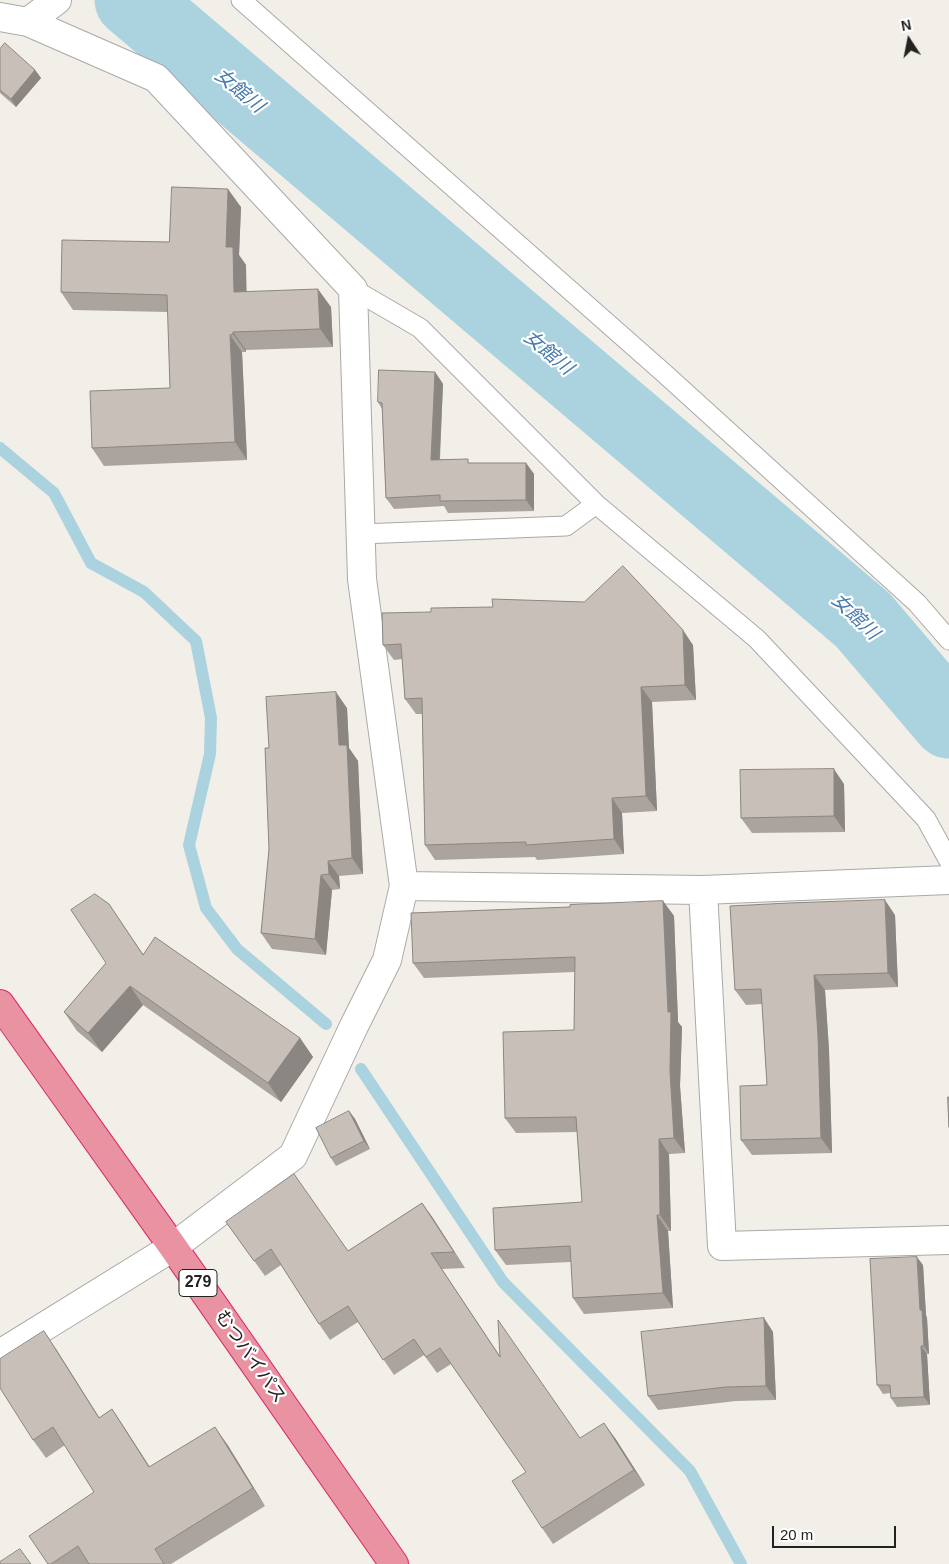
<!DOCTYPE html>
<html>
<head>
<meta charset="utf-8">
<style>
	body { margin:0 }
	#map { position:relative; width:949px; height:1564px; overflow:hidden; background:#f2efe9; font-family:Arial,sans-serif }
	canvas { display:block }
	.north { position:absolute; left:884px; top:15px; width:50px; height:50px; -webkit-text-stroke:4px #fff; paint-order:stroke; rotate:349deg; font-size:14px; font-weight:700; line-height:20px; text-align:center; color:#222 }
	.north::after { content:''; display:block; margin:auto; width:18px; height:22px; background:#222; clip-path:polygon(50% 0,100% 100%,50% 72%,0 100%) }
	.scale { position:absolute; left:772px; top:1526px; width:124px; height:22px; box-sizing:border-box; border:2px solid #222; border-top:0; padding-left:6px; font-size:15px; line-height:18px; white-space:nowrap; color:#222; -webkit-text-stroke:4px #fff; paint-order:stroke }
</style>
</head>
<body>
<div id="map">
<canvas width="949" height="1564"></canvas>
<div class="north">N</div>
<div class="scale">20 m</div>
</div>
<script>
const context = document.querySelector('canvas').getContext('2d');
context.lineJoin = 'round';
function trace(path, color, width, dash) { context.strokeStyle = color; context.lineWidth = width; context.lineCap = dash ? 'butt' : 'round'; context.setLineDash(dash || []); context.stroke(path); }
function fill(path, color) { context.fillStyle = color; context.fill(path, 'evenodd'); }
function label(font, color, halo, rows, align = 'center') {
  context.font = font + ' Arial,"Noto Sans JP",sans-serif'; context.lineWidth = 4.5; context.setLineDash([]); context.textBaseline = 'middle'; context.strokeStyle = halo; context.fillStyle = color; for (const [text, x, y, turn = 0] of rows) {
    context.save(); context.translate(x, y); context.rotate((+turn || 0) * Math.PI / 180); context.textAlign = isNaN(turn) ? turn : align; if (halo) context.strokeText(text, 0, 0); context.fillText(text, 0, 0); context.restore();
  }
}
trace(new Path2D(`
	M0 448 54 493 91 563 144 592 196 641 211 718 210 754 189 845 206 908 237 949 326 1024
	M361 1069 503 1282 690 1471 741 1564`), '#aad3df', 12);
trace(new Path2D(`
	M132 0 863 620 949 721`), '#aad3df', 75);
const lane = new Path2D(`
	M241 0 665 374 917 603 949 640
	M353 289 420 328 596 504 757 639 926 819 949 861
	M361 534 566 526 596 504`);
const street = new Path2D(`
	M0 17 28 22 57 0
	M404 886 703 890 949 880
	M703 890 722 1246 949 1240
	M0 1354 173 1247 293 1156 354 1026 387 960 404 886 362 579 353 289 156 78 28 22`);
const highway = new Path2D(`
	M0 1004 173 1247 394 1564`);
trace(lane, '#a9a9a9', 21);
trace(street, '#a9a9a9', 30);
trace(highway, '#dc2a67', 30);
trace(lane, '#fff', 19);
trace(street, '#fff', 28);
trace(highway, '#e892a2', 28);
fill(new Path2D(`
	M0 49 35 70 41 78 16 107 0 93Z
	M241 207 239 255 246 265V292L331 307 333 347 246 350V352H242L247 460 104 466 92 448 170 388 168 312 73 310 61 292 169 242Z
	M435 372 443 384 440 459 471 463H526L534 474V511L448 513 444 506 394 509 386 498 382 409 378 402Z
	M382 613 693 645 696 700 652 702 657 811 622 813 624 854 537 860 535 857 435 860 425 845 422 714H416L405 699 402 659 394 660 383 645Z
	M347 708 349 748 358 761 363 874 339 876 340 889 332 890 326 955 272 949 261 933 269 849V748Z
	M844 784 845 832 752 833 741 818Z
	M663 901 674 916 678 1022 682 1027 680 1086 685 1153 669 1154 671 1231H668L673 1308 584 1314 573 1298 571 1262 506 1265 495 1250 582 1202 577 1132 516 1133 505 1118 574 1030 575 972 424 978 413 963 570 907Z
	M109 904 143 954 300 1038 313 1057 281 1102 143 1005 102 1052 77 1031 64 1012 106 963Z
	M895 915 898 987 825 990 829 1050 832 1153 752 1155 741 1140 767 1085 762 1004 746 1005 735 990Z
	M349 1111 355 1119 370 1149 336 1166 331 1158Z
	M422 1203 465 1268 442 1269 500 1356 580 1438H615L645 1485 553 1544 542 1528 526 1472 451 1364 437 1373 424 1355 394 1375 358 1322 330 1340 319 1324 281 1265 265 1276 226 1222 348 1251Z
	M923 1265 926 1315 927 1318 929 1354H927L930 1405 897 1407 891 1398V1393L883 1394 877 1385Z
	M764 1318 773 1332 776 1400 736 1401 658 1410 648 1396Z
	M56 1349 99 1418 112 1409 124 1427 150 1467 227 1444 265 1506 171 1564H48L94 1492 65 1445 46 1458 33 1440Z`), '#aba49e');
fill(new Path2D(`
	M35 70 41 78 16 107 11 99Z
	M228 189 241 207 239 255 246 265 247 310 234 292 226 247Z
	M318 289 331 307 333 347 320 329Z
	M233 332 246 350V352L233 334Z
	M230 335 242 352 247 460 235 442Z
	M435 372 443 384 439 471 431 460Z
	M526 463 534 474V511L526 500Z
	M683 630 693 645 696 700 685 685Z
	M641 687 652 702 657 811 646 796Z
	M336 692 347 708 349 748 358 761 363 874 352 858 339 745Z
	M834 769 844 784 845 832 834 816Z
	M612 798 622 813 624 854 614 839Z
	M328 861 339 876 340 889 329 874Z
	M321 875 332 890 326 955 315 939Z
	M885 900 895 915 898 987 888 973Z
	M663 901 674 916 678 1022 682 1027 680 1086 685 1153 674 1138 670 1071Z
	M814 975 825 990 829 1050 832 1153 821 1138Z
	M130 986 143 1005 102 1052 88 1033Z
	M300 1038 313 1057 281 1102 268 1083Z
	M349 1111 355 1119 370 1149 364 1141Z
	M659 1139 669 1154 671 1231 660 1215Z
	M422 1203 433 1218 465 1268 454 1252Z
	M657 1215 668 1231 673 1308 663 1293Z
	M917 1257 923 1265 926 1315 927 1318 929 1354 924 1346 920 1310Z
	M764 1318 773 1332 776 1400 766 1386Z
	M44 1331 56 1349 111 1436 99 1418Z
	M921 1346 927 1354 930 1405 924 1397Z
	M112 1409 124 1427 161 1485 149 1467Z
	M604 1423 615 1438 645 1485 634 1470Z
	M215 1427 227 1444 265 1506 253 1488Z`), '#8b8681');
const building = new Path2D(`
	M5 43 35 70 11 99 0 90V49Z
	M172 187 228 189 226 247H233L234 292 318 289 320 329 233 332V334L230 335 235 442 92 448 90 391 170 388 167 295 61 292 62 240 169 242Z
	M379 370 435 372 431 460 468 459V463H526V500L440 501V495L386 498 382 403 378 402Z
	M623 566 683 630 685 685 641 687 646 796 612 798 614 839 526 845V842L425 845 422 698 405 699 401 644 383 645 382 613 431 612V608L493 607 492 599 584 602Z
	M336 692 339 745H347L352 858 328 861 329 874 321 875 315 939 261 933 269 849 265 748H269L266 697Z
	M834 769V816L741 818 740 770Z
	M95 894 109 904 143 955 155 937 300 1038 268 1083 130 986 88 1033 64 1012 106 963 71 910Z
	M885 900 888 973 814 975 818 1036 821 1138 741 1140 740 1086 767 1085 761 989 735 990 730 906 789 903Z
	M663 901 668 1012H671L670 1071 674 1138 659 1139 660 1215H657L663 1293 573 1298 570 1246 495 1250 493 1208 582 1202 576 1117 505 1118 503 1032 574 1030 575 957 413 963 411 913 570 907V905Z
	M948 1097H949V1127Z
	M349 1111 364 1141 331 1158 316 1128Z
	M294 1174 348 1251 422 1203 454 1252 431 1253 500 1357 498 1320 580 1438 604 1423 634 1470 542 1528 512 1481 526 1472 440 1348 426 1357 414 1339 383 1360 348 1306 319 1324 271 1249 254 1261 226 1222Z
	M917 1257 920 1310H922L924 1346H921L924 1397 891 1398 890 1385H877L870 1259Z
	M764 1318 766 1386 726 1387 648 1396 641 1332Z
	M44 1331 99 1418 112 1409 149 1467 215 1427 253 1488 155 1549 164 1564H89L78 1546 51 1564H48L29 1536 94 1492 53 1427 33 1440 0 1388V1359Z
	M20 1549 31 1564H0V1562Z`);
fill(building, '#c7bfb8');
trace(building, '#8b8681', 1);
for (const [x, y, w] of [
	[198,1283,38]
]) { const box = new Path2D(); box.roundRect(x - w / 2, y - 13.5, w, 27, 4); context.fillStyle = '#fff'; context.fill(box); trace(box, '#222', 1); }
label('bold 16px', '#222', null, [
	["279",198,1283]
]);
label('18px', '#222', '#fff', [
	["むつバイパス",250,1357,55]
]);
label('italic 19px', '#4a7aab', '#fff', [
	["女館川",239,91,40],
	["女館川",548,353,40],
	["女館川",855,617,44]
]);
</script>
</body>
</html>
